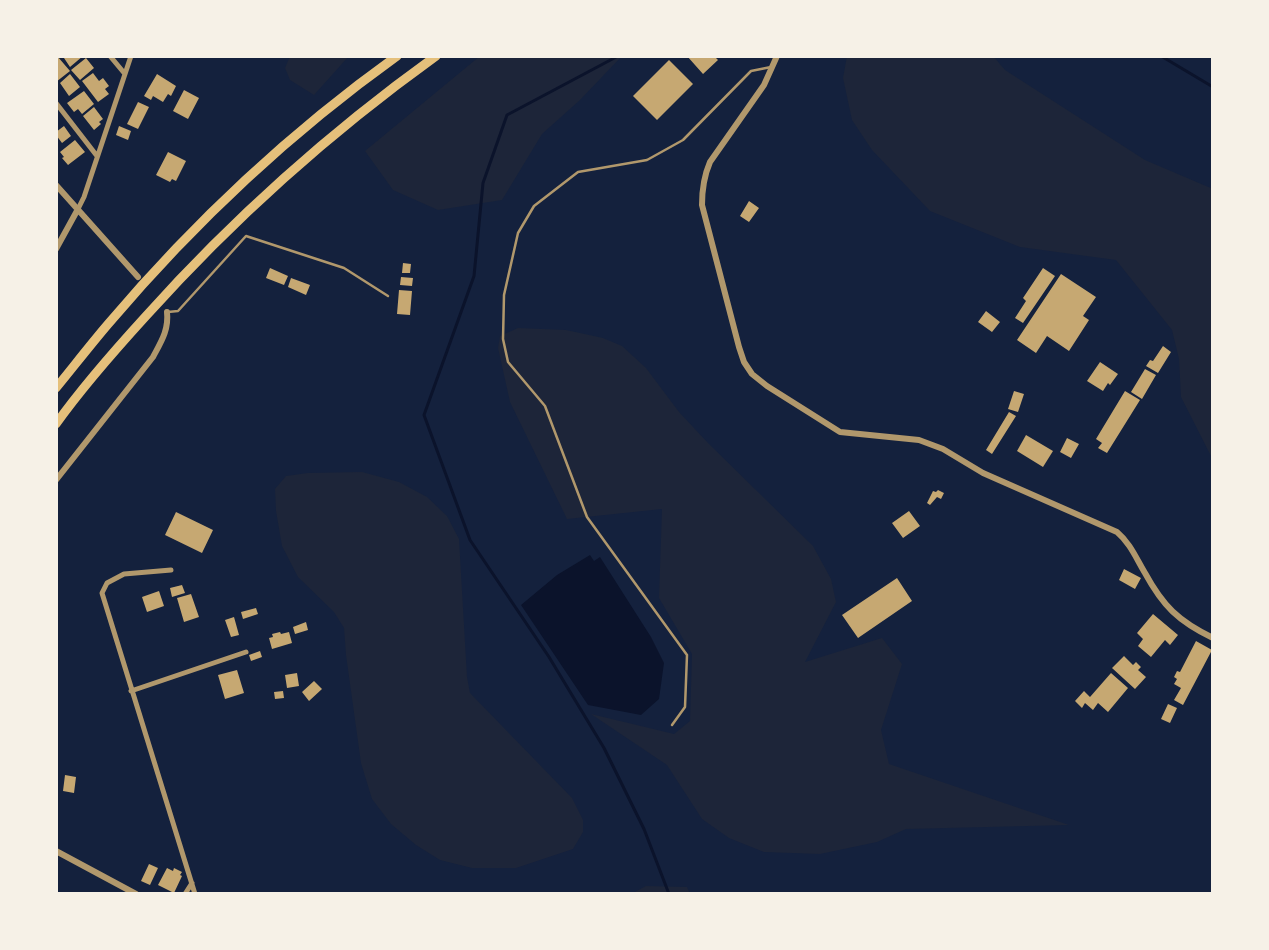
<!DOCTYPE html>
<html>
<head>
<meta charset="utf-8">
<style>
	body { margin:0 }
	#map { position:relative; width:1269px; height:950px; overflow:hidden; background:#14213d; font-family:Raleway,sans-serif }
	canvas { display:block }
	.frame { position:absolute; inset:0; border:58px solid #f6f1e7; pointer-events:none }
</style>
</head>
<body>
<div id="map">
<canvas width="1269" height="950"></canvas>
<div class="frame"></div>
</div>
<script>
const context = document.querySelector('canvas').getContext('2d');
context.lineJoin = 'round';
function fill(path, color) { context.fillStyle = color; context.fill(path, 'evenodd'); }
function trace(path, color, width, dash) { context.strokeStyle = color; context.lineWidth = width; context.lineCap = dash ? 'butt' : 'round'; context.setLineDash(dash || []); context.stroke(path); }
fill(new Path2D(`
	M290 56H349L314 95 290 80 285 68Z
	M480 56H622L580 100 542 134 502 200 438 210 393 190 365 151Z
	M847 56H993L1005 70 1145 160 1213 189V460L1181 397 1179 359 1172 330 1116 260 1020 247 930 211 872 150 852 120 843 78Z
	M518 328 566 330 603 338 622 346 646 368 679 412 708 443 813 546 831 579 836 602 805 662 882 638 902 664 881 730 889 764 1069 825 906 829 877 842 820 854 764 852 729 838 702 819 667 765 591 714 674 734 690 721 692 654 659 598 662 509 567 519 510 402 498 348 500 336Z
	M362 472 399 482 427 497 447 516 459 539 467 677 470 693 572 798 583 820V832L573 849 516 868H472L440 860 416 845 391 824 372 799 361 763 346 655 344 628 334 612 298 577 282 546 276 511 275 489 286 476 308 473Z
	M646 886 687 887 690 894H631Z`), '#1d2539');
fill(new Path2D(`
	M590 555 594 561 600 557 651 637 664 663 659 699 641 715 588 705 521 605 557 575Z`), '#0b132b');
trace(new Path2D(`
	M618 56 507 115 483 183 474 276 424 415 470 540 549 657 604 748 644 829 669 894
	M1161 56 1213 87`), '#0b132b', 3);
fill(new Path2D(`
	M66 56H83L70 67 64 58Z
	M687 56H714L718 60 703 74Z
	M58 57 70 71 56 82V59Z
	M86 58 94 68 80 80 71 70Z
	M669 60 693 84 657 120 633 96Z
	M93 73 99 81 103 78 109 86 105 89 109 94 98 102 82 81Z
	M70 74 80 87 69 96 60 83Z
	M157 74 176 86 171 96 168 94 163 102 153 96 151 100 144 96Z
	M184 90 199 98 188 119 173 111Z
	M84 91 94 104 82 114 78 109 74 112 67 103Z
	M138 102 149 107 138 129 127 124Z
	M94 107 103 119 99 122 101 124 94 130 83 116Z
	M64 126 71 136 62 143 56 135V132Z
	M119 126 131 131 128 140 116 135Z
	M75 140 85 152 68 165 62 158 64 157 60 152Z
	M168 152 186 161 176 181 172 179 170 182 156 175Z
	M749 201 759 208 749 222 740 216Z
	M403 263 411 264 410 273H402Z
	M270 268 288 276 284 285 266 278Z
	M1043 268 1055 276 1023 323 1015 318 1026 301 1023 298Z
	M1061 274 1096 297 1083 316 1089 320 1069 351 1047 336 1036 353 1017 340Z
	M401 277 413 278 412 286 400 285Z
	M291 278 310 285 306 295 288 287Z
	M399 290 412 291 410 315 397 314Z
	M986 311 1000 322 992 332 978 322Z
	M1163 346 1171 352 1158 373 1146 366 1150 360 1153 361Z
	M1100 362 1118 374 1110 385 1108 383 1103 391 1087 381Z
	M1145 369 1156 375 1142 399 1131 392Z
	M1014 391 1024 394 1018 412 1008 409Z
	M1125 391 1140 400 1107 453 1098 448 1102 443 1096 439Z
	M1009 412 1016 416 992 454 986 450Z
	M1026 435 1053 451 1043 467 1017 451Z
	M1067 438 1079 444 1071 458 1060 452Z
	M938 490 944 493 941 499 937 497 930 505 927 503 933 491 936 492Z
	M909 511 920 526 903 538 892 523Z
	M176 512 213 530 202 553 165 535Z
	M1124 569 1141 578 1135 589 1119 580Z
	M897 578 912 601 858 638 842 615Z
	M182 585 185 593 172 597 170 588Z
	M159 591 164 606 147 612 142 597Z
	M191 594 199 617 184 622 177 598Z
	M256 608 258 614 243 619 241 612Z
	M1153 614 1178 635 1170 645 1165 640 1151 657 1138 646 1143 639 1137 633Z
	M234 617 239 635 231 637 225 620Z
	M306 622 308 630 295 634 293 627Z
	M280 632 281 634 289 632 292 643 272 649 269 638 273 637 272 634Z
	M1196 641 1212 650 1183 705 1174 700 1181 688 1174 684 1177 679 1174 677 1177 671 1180 672Z
	M260 651 262 657 251 661 249 655Z
	M1124 656 1133 665 1136 662 1141 667 1138 670 1146 677 1135 689 1112 668Z
	M237 670 244 693 225 699 218 675Z
	M297 673 299 686 287 688 285 675Z
	M1111 673 1128 688 1108 712 1098 703 1093 710 1085 703 1082 708 1075 701 1084 691 1090 697Z
	M314 681 322 689 309 701 302 692Z
	M283 691 284 698 275 699 274 692Z
	M1168 704 1177 708 1170 723 1161 719Z
	M65 775 76 777 74 793 63 791Z
	M149 864 158 868 150 885 141 881Z
	M167 868 173 871 174 868 182 872 180 875 182 876 174 893 158 885Z`), '#c6a872');
trace(new Path2D(`
	M168 312 178 311 246 236 344 268 388 296
	M672 725 685 707 687 655 587 517 545 406 508 362 503 339 504 295 518 233 534 206 578 172 647 160 683 140 751 71 771 67`), '#b1986c', 2.5);
trace(new Path2D(`
	M110 56 125 74
	M56 103 97 156
	M78 209 84 197 131 56
	M171 570 124 574 107 583 102 593 195 894
	M131 691 246 652
	M185 894 192 883`), '#b1986c', 5);
trace(new Path2D(`
	M777 56 764 85 710 162C704 176 702 189 702 205L739 347 744 362 752 374 767 386 840 432 919 440 943 449 983 473 1117 532C1130 543 1136 558 1145 573 1163 606 1178 621 1213 638
	M56 185 138 277
	M56 249 78 209
	M56 480 153 357C161 342 169 330 167 312
	M56 851 136 894`), '#b1986c', 6);
trace(new Path2D(`
	M56 388C74 366 91 344 109 323 193 224 291 132 397 56
	M56 424C83 386 115 350 146 316 234 218 329 133 436 56`), '#e5c07b', 9);
</script>
</body>
</html>
